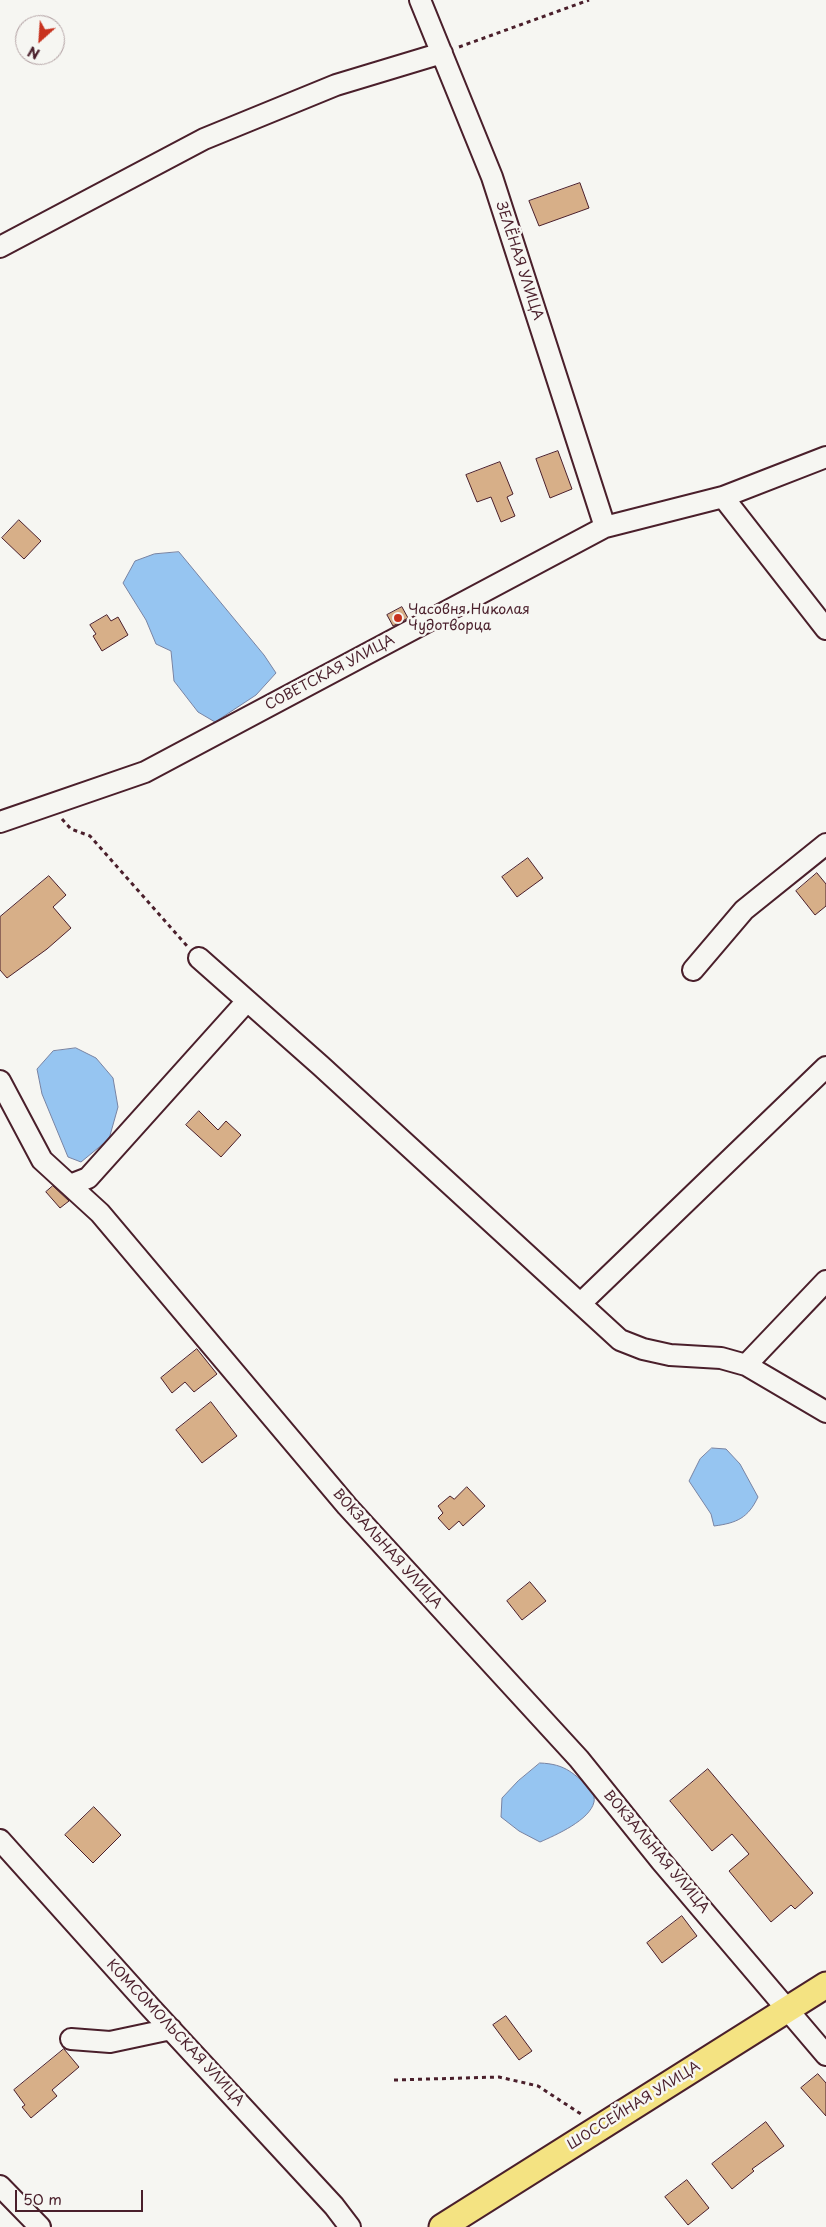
<!DOCTYPE html>
<html>
<head>
<meta charset="utf-8">
<style>
	body { margin:0 }
	#map { position:relative; width:826px; height:2227px; overflow:hidden; background:#f6f6f2; font-family:"Playpen Sans",sans-serif }
	canvas { display:block }
	.north { position:absolute; left:15px; top:15px; width:50px; height:50px; box-sizing:border-box; background:#f6f6f2; border:1px solid #b1a0a2; border-radius:50%; rotate:206deg; font-size:14px; font-weight:700; line-height:20px; text-align:center; color:#4a1f2b }
	.north::after { content:''; display:block; margin:auto; width:18px; height:22px; background:#c8321e; clip-path:polygon(50% 0,100% 100%,50% 72%,0 100%) }
	.scale { position:absolute; left:15px; top:2190px; width:128px; height:22px; box-sizing:border-box; border:2px solid #4a1f2b; border-top:0; padding-left:6px; font-size:15px; line-height:18px; white-space:nowrap; color:#4a1f2b; -webkit-text-stroke:4px #f6f6f2; paint-order:stroke }
</style>
</head>
<body>
<div id="map">
<canvas width="826" height="2227"></canvas>
<div class="north">N</div>
<div class="scale">50 m</div>
</div>
<script>
const context = document.querySelector('canvas').getContext('2d');
context.lineJoin = 'round';
function fill(path, color) { context.fillStyle = color; context.fill(path, 'evenodd'); }
function trace(path, color, width, dash) { context.strokeStyle = color; context.lineWidth = width; context.lineCap = dash ? 'butt' : 'round'; context.setLineDash(dash || []); context.stroke(path); }
function label(font, color, halo, rows, align = 'center') {
  context.font = font + ' "Playpen Sans",sans-serif'; context.lineWidth = 5; context.setLineDash([]); context.textBaseline = 'middle'; context.strokeStyle = halo; context.fillStyle = color; for (const [text, x, y, turn = 0] of rows) {
    context.save(); context.translate(x, y); context.rotate((+turn || 0) * Math.PI / 180); context.textAlign = isNaN(turn) ? turn : align; if (halo) context.strokeText(text, 0, 0); context.fillText(text, 0, 0); context.restore();
  }
}
const water = new Path2D(`
	M179 552 264 655 276 673 256 695 215 722 198 712 174 681 171 651 156 644 146 620 123 583 135 561 154 554Z
	M76 1048 96 1058 113 1078 118 1107 109 1139 81 1162 68 1157 42 1094 37 1069 53 1051Z
	M712 1448 726 1449 740 1464 758 1497C748 1518 737 1523 714 1526L711 1514 689 1481 700 1459Z
	M540 1763C567 1764 573 1774 593 1790 593 1794 595 1799 594 1802 590 1820 556 1835 540 1842L519 1831 501 1817 502 1798 518 1781Z`);
fill(water, '#96c5f1');
trace(water, '#7883a2', 1);
const building = new Path2D(`
	M580 183 589 208 539 226 529 201Z
	M558 451 572 489 550 498 536 459Z
	M500 462 513 494 507 497 515 516 501 522 491 497 477 502 466 475Z
	M19 520 41 541 24 559 2 538Z
	M402 607 408 618 393 626 387 615Z
	M107 615 111 621 118 617 128 635 102 651 93 636 96 634 90 625Z
	M528 858 543 878 517 897 502 877Z
	M817 873 826 884V906L815 915 796 891Z
	M49 876 66 895 53 907 71 928 47 949 7 978 0 970V917Z
	M199 1111 218 1130 226 1121 241 1135 221 1157 186 1125Z
	M53 1186 69 1201 60 1208 46 1192Z
	M197 1349 217 1374 194 1392 185 1382 172 1393 161 1378Z
	M211 1402 237 1436 202 1463 176 1430Z
	M467 1487 485 1506 463 1526 459 1521 449 1530 438 1518 443 1513 438 1506 450 1496 454 1499Z
	M530 1582 546 1601 522 1620 507 1601Z
	M708 1769 813 1893 795 1909 791 1905 771 1922 729 1871 749 1854 732 1834 712 1851 670 1801Z
	M94 1807 121 1835 93 1863 65 1835Z
	M682 1916 697 1936 662 1963 647 1943Z
	M506 2016 532 2051 519 2060 493 2025Z
	M64 2049 79 2067 52 2090 57 2096 31 2118 22 2107 25 2105 14 2090Z
	M818 2074 826 2083V2116L801 2088Z
	M766 2122 784 2146 752 2169 754 2171 732 2189 712 2164Z
	M687 2180 709 2208 688 2225 665 2197Z`);
fill(building, '#d7af88');
trace(building, '#4a1f2b', 1);
const minor = new Path2D(`
	M420 0 492 177 605 527
	M0 247 204 139 336 85 442 53
	M723 497 826 629
	M0 822 145 772 605 527 723 497 826 457
	M199 958 321 1066 620 1340 643 1349 670 1355 721 1358 746 1365 826 1412
	M693 970 744 910 826 844
	M0 1081 42 1160 100 1213 347 1506 579 1759 661 1861 826 2055
	M70 1185 88 1178 247 1001
	M581 1303 826 1067
	M746 1365 826 1281
	M0 1840 150 2007 334 2206 350 2227
	M71 2039 110 2042 171 2029
	M0 2186 40 2227`);
const major = new Path2D(`
	M442 2227 826 1985`);
trace(minor, '#4a1f2b', 24);
trace(major, '#4a1f2b', 29);
trace(new Path2D(`
	M459 47 589 0
	M62 819 71 829 90 836 188 947
	M394 2080 499 2077 538 2086 584 2116`), '#4a1f2b', 3, [4, 4]);
trace(minor, '#f6f6f2', 20);
trace(major, '#f4e382', 25);
for (const [x, y, r, color] of [
	[398,618,5,"#c8321e"]
]) { const dot = new Path2D(); dot.arc(x, y, r, 0, 2 * Math.PI); context.fillStyle = color; context.fill(dot); trace(dot, '#f6f6f2', 2); }
label('14px', '#4a1f2b', '#f6f6f2', [
	["ЗЕЛЁНАЯ УЛИЦА",519,261,72],
	["СОВЕТСКАЯ УЛИЦА",330,673,-28],
	["ВОКЗАЛЬНАЯ УЛИЦА",387,1549,48],
	["ВОКЗАЛЬНАЯ УЛИЦА",656,1852,50],
	["КОМСОМОЛЬСКАЯ УЛИЦА",175,2033,47],
	["ШОССЕЙНАЯ УЛИЦА",634,2106,-32]
]);
label('14px', '#4a1f2b', '#f6f6f2', [
	["Часовня Николая",408,610],
	["Чудотворца",408,626]
], 'left');
</script>
</body>
</html>
